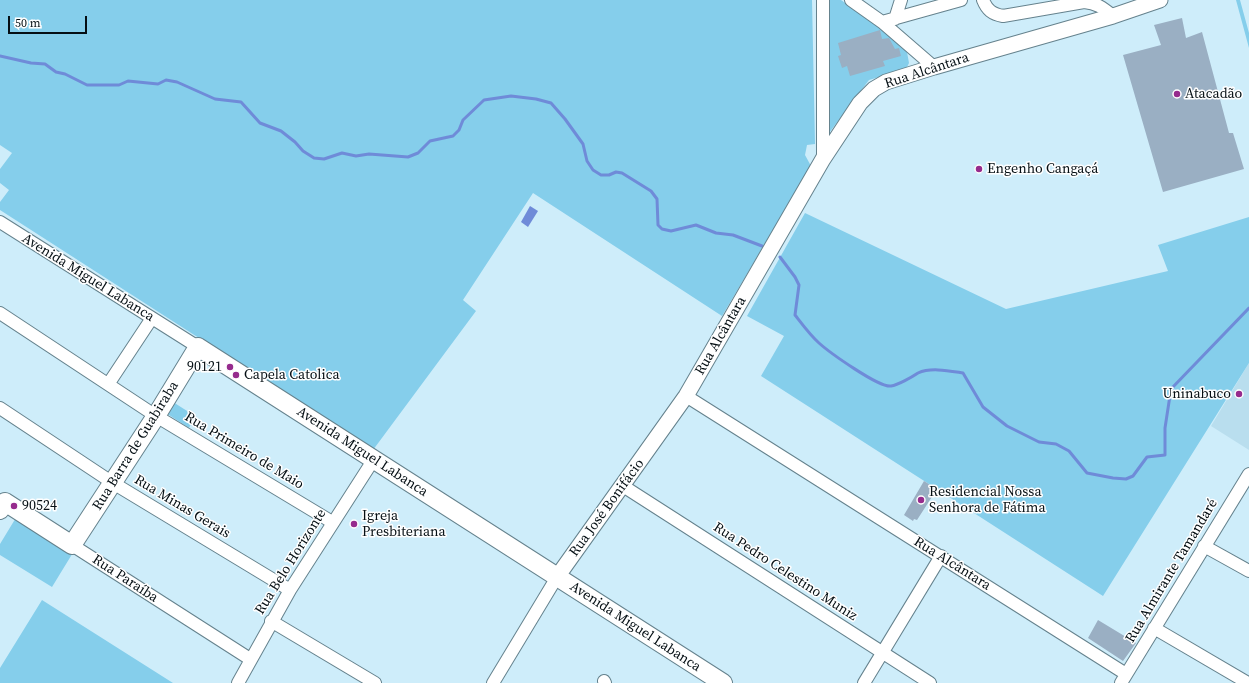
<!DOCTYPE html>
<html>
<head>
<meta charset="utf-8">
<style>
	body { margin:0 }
	#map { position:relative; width:1249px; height:683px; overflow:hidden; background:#ceedfa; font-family:"Source Serif 4",serif }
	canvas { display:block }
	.scale { position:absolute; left:8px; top:16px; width:79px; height:18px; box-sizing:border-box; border:2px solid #050f14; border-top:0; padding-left:5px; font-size:12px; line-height:14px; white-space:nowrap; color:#050f14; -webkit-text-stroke:3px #fff; paint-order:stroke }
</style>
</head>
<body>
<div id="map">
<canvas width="1249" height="683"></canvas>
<div class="scale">50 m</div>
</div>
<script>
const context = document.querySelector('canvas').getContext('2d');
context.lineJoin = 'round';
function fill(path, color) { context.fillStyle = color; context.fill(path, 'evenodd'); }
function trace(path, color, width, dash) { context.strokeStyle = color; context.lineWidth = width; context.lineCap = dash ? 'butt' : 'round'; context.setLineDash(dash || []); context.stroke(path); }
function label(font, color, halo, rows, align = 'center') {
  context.font = font + ' "Source Serif 4",serif'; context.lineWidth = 3; context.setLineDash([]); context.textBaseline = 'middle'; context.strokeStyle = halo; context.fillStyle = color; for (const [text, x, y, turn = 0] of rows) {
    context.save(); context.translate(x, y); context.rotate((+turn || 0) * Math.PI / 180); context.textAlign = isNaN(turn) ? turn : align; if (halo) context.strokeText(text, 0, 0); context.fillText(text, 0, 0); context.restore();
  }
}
fill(new Path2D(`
	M1249 363V450L1211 426Z`), '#b9deee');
fill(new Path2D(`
	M0 0H812L815 144 807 145 805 155 811 166 722 316 533 193 463 300 476 311 373 450 0 210V202L9 190 0 183V169L12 153 0 145Z
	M826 0H841L879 27 907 52 909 63 906 69 869 80 829 133Z
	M1236 0H1240L1249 33V48Z
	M805 213 1006 309 1168 271 1158 245 1249 217V363L1103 596 761 376 784 336 747 316Z
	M173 402 195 416 189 428 166 413Z
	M17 516 74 551 52 587 0 555V544Z
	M42 600 173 683H0V668Z`), '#85ceeb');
fill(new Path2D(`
	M530 206 538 211 528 227 521 222Z`), '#6f8bd8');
trace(new Path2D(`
	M0 56 31 63 45 64 56 72 65 74 87 85H119L128 81 158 84 166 80 177 82 215 99 241 102 260 123 281 131 295 142 303 151 314 158 324 159 342 153 356 156 369 154 408 157 418 153 430 141 453 136 459 130 463 120 484 100 511 96 536 99 551 103 565 119 583 144 587 161 593 170 601 175H609L616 172 622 173 651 191 657 199 658 225 662 229 671 231 696 225 716 233 733 235 762 246
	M780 257 795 277 799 285 795 315C802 324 810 335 819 343 829 352 879 388 891 386 898 385 912 377 918 373 931 367 950 371 963 373L983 407 1007 426 1039 442 1056 444 1069 451 1087 473 1113 478 1126 479 1133 476 1147 457 1165 455V428L1171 389 1249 308`), '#6f8bd8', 3);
fill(new Path2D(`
	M1182 18 1186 38 1202 32 1229 133H1233L1244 169 1163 192 1123 55 1161 45 1154 25Z
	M880 30 882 39 889 38 895 49 899 48 901 56 883 61 885 66 850 76 847 66 842 68 838 56 841 55 838 43Z
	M924 481 937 489 917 520 914 519 913 521 904 515Z
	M1098 620 1136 643 1123 661 1088 638Z`), '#9aafc3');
const minor = new Path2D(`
	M851 0 882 22 961 0
	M983 0C987 10 992 14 1003 16L1084 2C1097 3 1103 8 1113 16
	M895 19 901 0
	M882 22 934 67
	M823 159V0
	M0 222 198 347
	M0 313 156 416 332 522
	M109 383 152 318
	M686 396 1126 674
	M0 408 113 483 290 590
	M623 486 930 683
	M72 545 250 659
	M1204 546 1249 571
	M271 621 375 683
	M1154 628 1248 683
	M604 681 605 683
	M238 683 290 590 374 459
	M493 683 557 577
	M864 683 941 556
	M1121 683 1249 474`);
const tertiary = new Path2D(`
	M557 577 686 396 823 159 860 103 874 89 886 82 934 67 1113 16 1160 0`);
const secondary = new Path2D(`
	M0 510 5 502 72 545 156 416 198 347 723 683`);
trace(minor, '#65828d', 14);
trace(tertiary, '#65828d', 17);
trace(secondary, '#65828d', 20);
trace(minor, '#fff', 12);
trace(tertiary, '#fff', 15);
trace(secondary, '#fff', 18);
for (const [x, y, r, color] of [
	[1177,94,4,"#962b8d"],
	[979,169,4,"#962b8d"],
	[230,367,4,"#962b8d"],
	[236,375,4,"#962b8d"],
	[1239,394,4,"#962b8d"],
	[921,500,4,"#962b8d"],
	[14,506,4,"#962b8d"],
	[354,524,4,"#962b8d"]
]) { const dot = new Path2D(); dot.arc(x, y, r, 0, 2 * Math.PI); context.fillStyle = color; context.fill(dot); trace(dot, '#fff', 1.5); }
label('14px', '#050f14', '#fff', [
	["Rua Alcântara",927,71,-18],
	["Avenida Miguel Labanca",88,278,32],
	["Rua Alcântara",721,336,-60],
	["Rua Barra de Guabiraba",136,446,-58],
	["Rua Primeiro de Maio",244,451,31],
	["Avenida Miguel Labanca",362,452,33],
	["Rua Minas Gerais",182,507,31],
	["Rua José Bonifácio",607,508,-54],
	["Rua Belo Horizonte",291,562,-58],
	["Rua Alcântara",952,564,32],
	["Rua Almirante Tamandaré",1172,571,-59],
	["Rua Pedro Celestino Muniz",785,572,33],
	["Rua Paraíba",125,579,33],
	["Avenida Miguel Labanca",635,627,33]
]);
label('14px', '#050f14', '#fff', [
	["Atacadão",1185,94],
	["Engenho Cangaçá",987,169],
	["90121",222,367,"right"],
	["Capela Catolica",244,375],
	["Uninabuco",1231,394,"right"],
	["Residencial Nossa",929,492],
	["Senhora de Fátima",929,508],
	["90524",22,506],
	["Igreja",362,516],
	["Presbiteriana",362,532]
], 'left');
</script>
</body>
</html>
